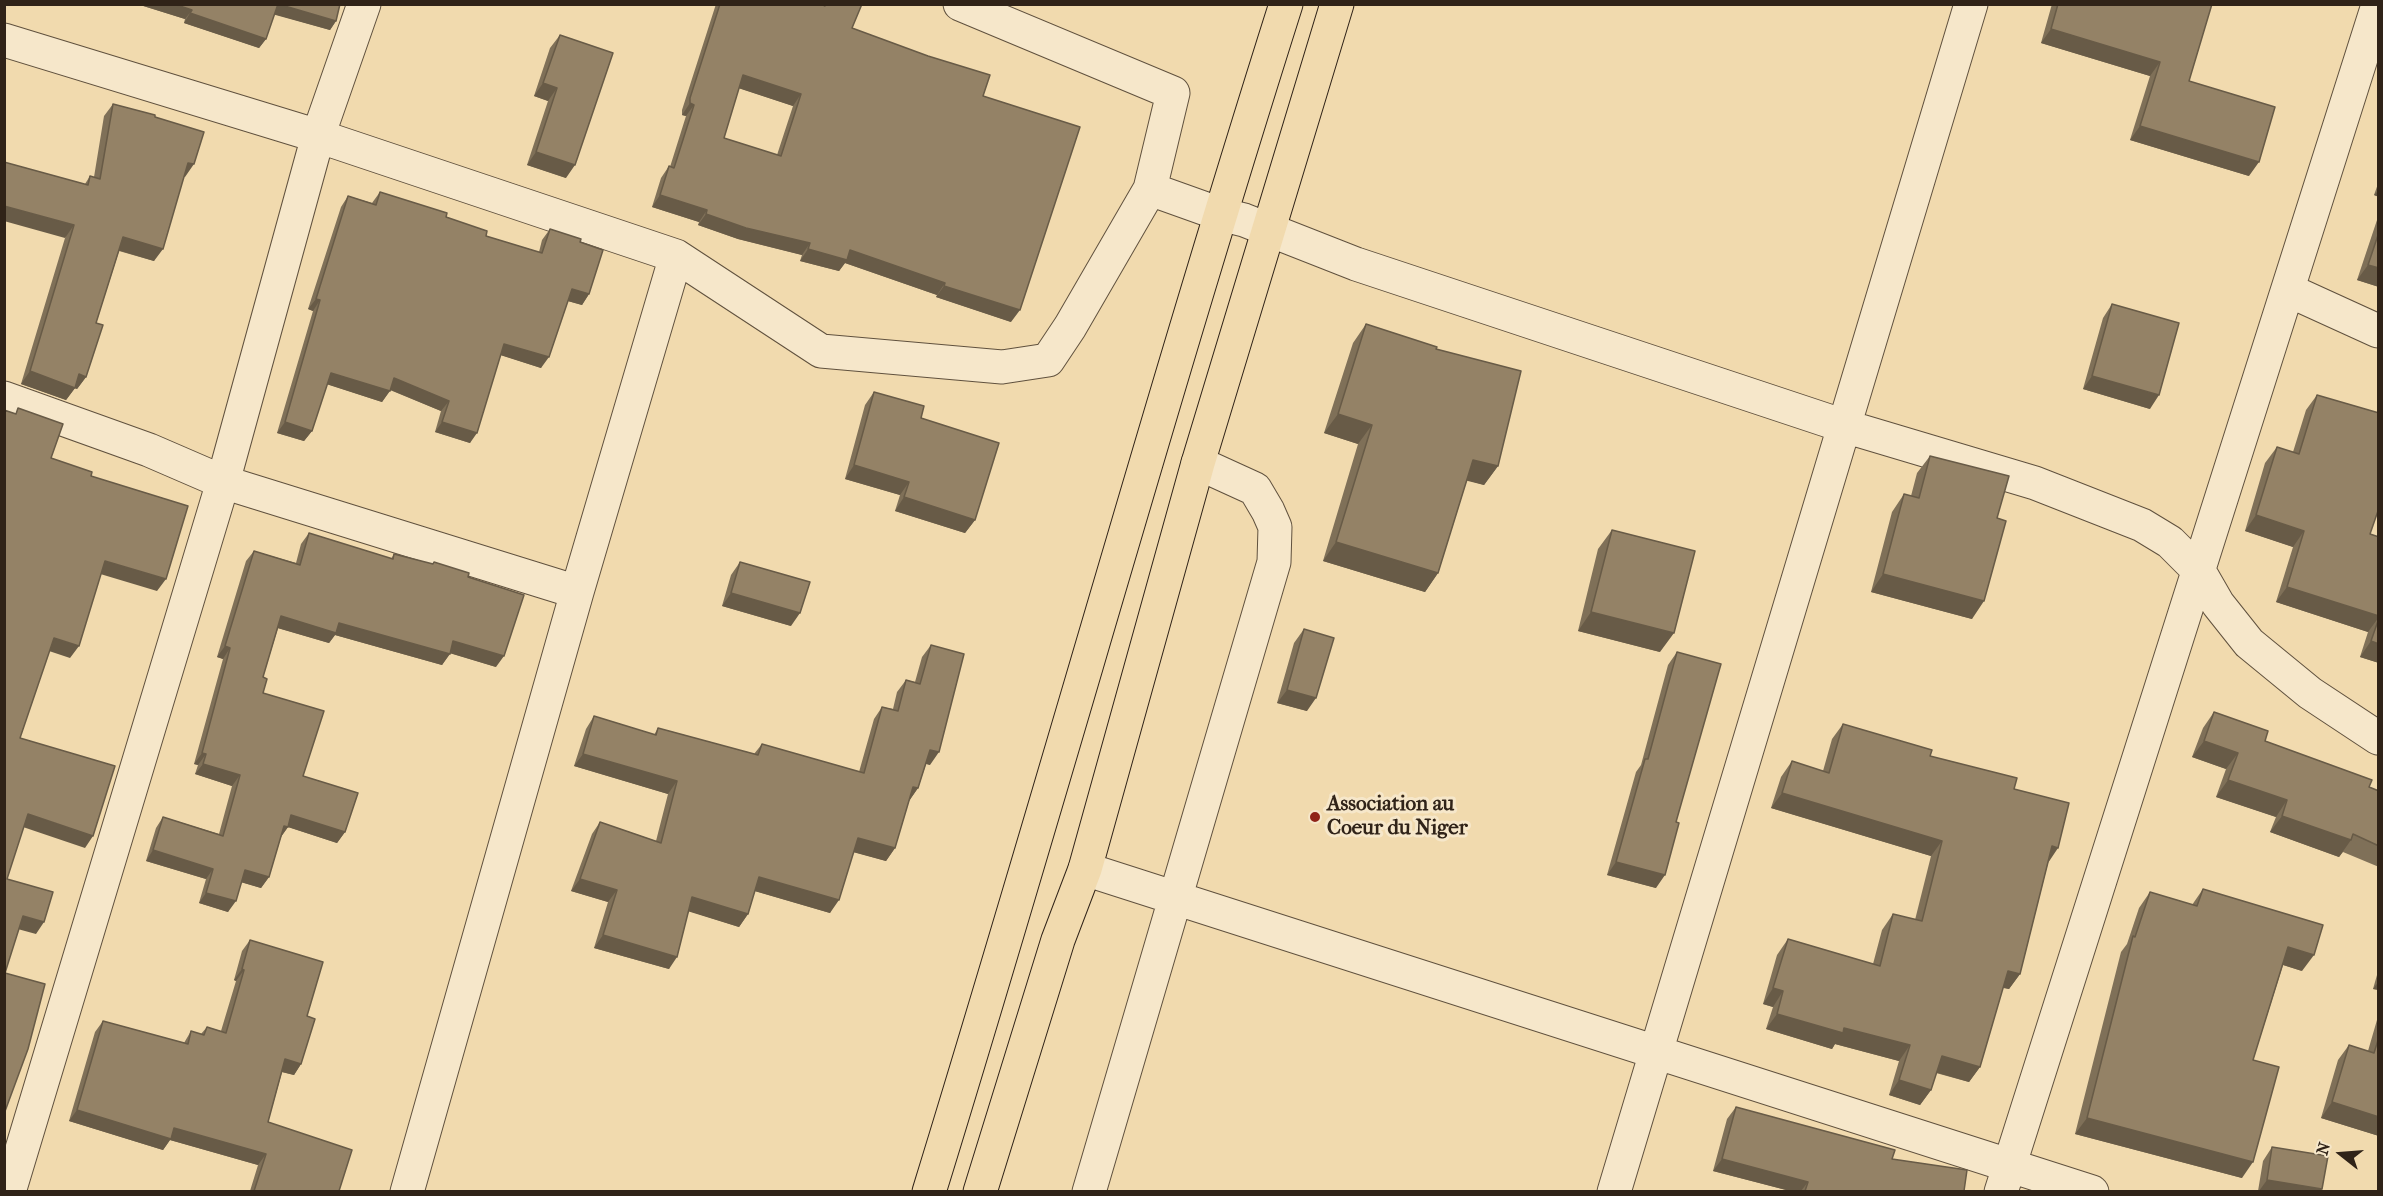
<!DOCTYPE html>
<html>
<head>
<meta charset="utf-8">
<style>
	body { margin:0 }
	#map { position:relative; width:2383px; height:1196px; overflow:hidden; background:#f1daae; font-family:"IM FELL French Canon",serif }
	canvas { display:block }
	.frame { position:absolute; inset:0; border:6px solid #302318; pointer-events:none }
	.north { position:absolute; left:2311px; top:1124px; width:60px; height:60px; -webkit-text-stroke:4px #f6e7ca; paint-order:stroke; rotate:287deg; font-size:16px; font-weight:700; line-height:24px; text-align:center; color:#302318 }
	.north::after { content:''; display:block; margin:auto; width:21px; height:27px; background:#302318; clip-path:polygon(50% 0,100% 100%,50% 72%,0 100%) }
</style>
</head>
<body>
<div id="map">
<canvas width="2383" height="1196"></canvas>
<div class="frame"></div>
<div class="north">N</div>
</div>
<script>
const context = document.querySelector('canvas').getContext('2d');
context.lineJoin = 'round';
function trace(path, color, width, dash) { context.strokeStyle = color; context.lineWidth = width; context.lineCap = dash ? 'butt' : 'round'; context.setLineDash(dash || []); context.stroke(path); }
function fill(path, color) { context.fillStyle = color; context.fill(path, 'evenodd'); }
function label(font, color, halo, rows, align = 'center') {
  context.font = font + ' "IM FELL French Canon",serif'; context.lineWidth = 6; context.setLineDash([]); context.textBaseline = 'middle'; context.strokeStyle = halo; context.fillStyle = color; for (const [text, x, y, turn = 0] of rows) {
    context.save(); context.translate(x, y); context.rotate((+turn || 0) * Math.PI / 180); context.textAlign = isNaN(turn) ? turn : align; if (halo) context.strokeText(text, 0, 0); context.fillText(text, 0, 0); context.restore();
  }
}
const street = new Path2D(`
	M960 4 1173 93 1150 189 1220 214 1244 220 1356 264 1844 426 2035 483 2142 525 2170 542 2199 571 2218 604 2249 643 2310 693 2378 738
	M4 40 318 136 676 256 821 351 1002 367 1048 360 1070 327 1150 189
	M2288 290 2378 331
	M4 398 149 450 223 482 577 592
	M1085 869 2092 1192
	M9 1192 223 482 318 136 364 4
	M407 1192 577 592 676 256
	M1089 1192 1274 562 1275 527 1268 511 1255 489 1198 463
	M1614 1192 1971 4
	M2001 1192 2378 5`);
const highway = new Path2D(`
	M929 1192C1051 797 1161 398 1286 4
	M980 1192 1058 940 1085 869 1198 463 1337 4`);
trace(street, '#60513e', 35);
trace(highway, '#302318', 35);
trace(street, '#f6e7ca', 33);
trace(highway, '#f1daae', 33);
fill(new Path2D(`
	M137 4H340L336 21 330 30 274 14 266 39 259 48 184 23 185 19Z
	M716 4H821L823 5V4H862L852 28 983 96 1011 322 936 297 937 295 845 263 839 271 800 261 802 255 738 239 698 225 699 222 652 207 661 178 669 166 670 167 686 116 682 115V110ZM739 88 793 106 777 155 724 138Z
	M2052 4H2212L2189 81 2249 176 2130 140 2150 76 2041 43Z
	M560 35 566 178 527 165 548 101 534 96 550 48Z
	M113 104 155 117 185 177H184L154 261 119 251 96 323 86 377 77 389 75 388 66 400 21 384 65 238 85 184 90 176 94 177 104 116Z
	M2379 181V197L2374 195Z
	M380 192 446 217 486 236 539 252 542 240 550 229 580 242 589 294 582 305 568 301 541 368 501 355 470 443 435 432 441 411 390 390 382 402 327 384 312 431 304 441 277 433 313 311 308 309 341 207 348 196 372 203Z
	M2379 214V287L2357 280Z
	M2112 304 2150 409 2083 389 2103 318Z
	M1366 324 1436 349 1498 466 1484 485 1467 480 1438 573 1425 592 1323 561 1358 444 1324 433 1353 343Z
	M874 392 921 418 975 520 965 533 895 511 900 495 845 479 865 405Z
	M2317 395 2370 534 2379 537V663L2360 657 2368 632 2276 602 2293 547 2245 531 2265 463 2277 447 2293 452 2306 410Z
	M1930 456 1997 518 1972 619 1871 592 1892 512 1904 494 1911 496 1917 473Z
	M1612 530 1660 652 1578 631 1598 549Z
	M309 533 391 559 394 554 432 564 434 562 468 577 496 667 450 653 442 665 335 635 329 643 278 628 263 677V693L303 776 345 832 337 843 288 827 281 837 269 877 261 888 241 882 228 912 199 903 206 879 146 861 156 828 163 817 219 834 232 786 195 774 198 765 194 764 223 659 217 657 246 561 254 551 296 563 301 544Z
	M740 562 791 626 722 606 731 575Z
	M1304 629 1307 711 1277 703 1294 643Z
	M931 645 930 765 926 764 918 788 909 801 895 848 886 861 854 852 830 913 755 891 748 914 739 927 689 911 669 969 594 948 608 902 571 891 592 834 600 822 656 841 668 794 574 766 586 729 594 716 654 735 658 728 754 754 762 744 859 772 874 719 882 707 893 709 897 692 906 680 915 682 922 657Z
	M1677 652 1656 888 1607 875 1636 772 1641 765 1668 665Z
	M2214 712 2265 741 2379 791V867L2343 852 2339 857 2270 832 2276 817 2216 797 2226 769 2192 757 2203 728Z
	M1843 724 1930 756 2014 789 2048 863 2020 974 2009 989 2003 988 1980 1067 1969 1082 1936 1073 1931 1090 1920 1105 1889 1095 1899 1061 1835 1044 1832 1049 1766 1029 1773 1007 1763 1004 1777 955 1788 939 1873 964 1882 930 1893 914 1915 920 1931 856 1771 808 1781 777 1792 761 1823 771 1832 739Z
	M2203 889 2302 971 2283 965 2253 1060 2242 1178 2075 1134 2121 952 2127 944 2139 908 2150 892 2192 905Z
	M250 940 307 1016 301 1064 294 1075 282 1072 268 1122 339 1191H250L258 1165 170 1140 163 1150 69 1121 95 1032 103 1021 184 1043 191 1031 201 1034 207 1027 221 1031 236 981 234 980 242 951Z
	M2379 968V990L2373 989Z
	M2379 1013V1136L2321 1118 2338 1060 2349 1045 2368 1051Z
	M1736 1107 1892 1159 1964 1191H1790L1713 1171 1727 1119Z
	M2272 1147 2321 1191H2258L2263 1161Z`), '#7f7058');
fill(new Path2D(`
	M137 4H174L192 10 185 19Z
	M278 4 336 21 330 30 272 14Z
	M190 13 266 39 259 48 184 23Z
	M2051 29 2160 62 2150 76 2041 43Z
	M743 75 801 94 793 106 735 87Z
	M543 83 557 88 548 101 534 96Z
	M690 103 694 105 686 116 682 115Z
	M2140 126 2259 162 2249 176 2130 140Z
	M536 152 575 165 566 178 527 165Z
	M188 163 194 164 185 177 179 175Z
	M2379 190V197L2374 195Z
	M660 195 707 210 699 222 652 207Z
	M4 206 74 225 65 238 4 221Z
	M706 214 810 243 802 255 738 239 698 225Z
	M123 237 163 249 154 261 114 249Z
	M808 249 850 250 945 283 937 295 845 263 839 271 800 261Z
	M2368 265 2379 268V287L2357 280Z
	M944 286 1020 310 1011 322 936 297Z
	M572 289 589 294 582 305 564 300Z
	M316 299 320 300 313 311 308 309Z
	M504 344 549 357 541 368 497 354Z
	M30 371 79 374 86 377 77 389 75 388 66 400 21 384Z
	M331 373 390 391 382 402 323 383Z
	M2092 376 2159 395 2150 409 2083 389Z
	M394 378 449 401 441 411 386 388Z
	M1338 414 1372 425 1358 444 1324 433Z
	M285 422 312 431 304 441 277 433Z
	M442 422 477 433 470 443 435 432Z
	M1473 460 1498 466 1484 485 1460 479Z
	M854 465 909 482 900 495 845 479Z
	M904 497 975 520 965 533 895 511Z
	M2256 515 2304 531 2293 547 2245 531Z
	M1336 542 1438 573 1425 592 1323 561Z
	M105 561 166 579 157 591 97 573Z
	M1883 574 1984 601 1972 619 1871 592Z
	M2287 587 2379 616V617L2368 632 2276 602Z
	M731 593 800 613 791 626 722 606Z
	M1591 612 1674 633 1660 652 1578 631Z
	M281 616 339 623 450 654 442 665 335 635 329 643 274 627Z
	M54 638 79 646 70 658 46 650Z
	M453 641 504 656 496 667 446 652Z
	M2371 641 2379 644V663L2360 657Z
	M225 646 230 648 223 659 217 657Z
	M1287 690 1316 698 1307 711 1277 703Z
	M2204 741 2238 753 2226 769 2192 757Z
	M930 750 939 752 930 765 921 762Z
	M202 753 206 754 198 765 194 764Z
	M583 754 677 781 668 794 574 766Z
	M203 764 240 775 232 786 195 774Z
	M2228 780 2287 800 2276 817 2216 797Z
	M913 787 918 788 909 801Z
	M1782 793 1942 841 1931 856 1771 808Z
	M28 814 93 836 85 848 20 826Z
	M291 815 345 832 337 843 288 827 280 838 277 837Z
	M2282 816 2351 840 2339 857 2270 832Z
	M858 838 895 848 886 861 849 851Z
	M2052 846 2058 848 2048 863Z
	M153 850 213 869 206 879 146 861Z
	M1616 862 1665 875 1656 888 1607 875Z
	M245 870 269 877 261 888 237 881Z
	M759 877 839 900 830 913 751 890Z
	M580 879 617 890 608 902 571 891Z
	M206 893 236 901 228 912 199 903Z
	M692 897 748 914 739 927 684 910Z
	M23 916 44 922 36 934 14 928Z
	M603 935 677 957 669 969 594 948Z
	M2288 947 2314 955 2302 971 2277 963Z
	M242 969 244 970 236 981 234 980Z
	M2008 971 2020 974 2009 989 1997 986Z
	M2379 981V990L2373 989Z
	M1773 988 1783 991 1773 1007 1763 1004Z
	M1777 1014 1844 1028 1910 1045 1899 1061 1835 1044 1832 1049 1766 1029Z
	M1942 1056 1980 1067 1969 1082 1931 1071Z
	M285 1059 301 1064 294 1075 278 1071Z
	M1899 1080 1931 1090 1920 1105 1889 1095Z
	M2332 1102 2379 1117V1136L2321 1118Z
	M77 1110 174 1128 266 1154 258 1165 170 1140 163 1150 69 1121Z
	M2087 1118 2253 1162 2242 1178 2075 1134Z
	M1722 1159 1808 1182 1801 1191H1790L1713 1171Z
	M2267 1180 2322 1189 2321 1191H2259Z`), '#685b47');
const building = new Path2D(`
	M174 4H278L266 39 190 13 192 10Z
	M278 4H340L336 21Z
	M720 4H821L825 6 826 4H862L852 28 928 56 990 75 983 96 1080 127 1020 310 944 286 945 283 850 250 847 260 808 249 810 243 746 228 706 214 707 210 660 195 669 166 674 168 694 105 690 103V98ZM743 75 801 94 781 156 724 138Z
	M2058 4H2212L2189 81 2275 107 2259 162 2140 126 2160 62 2051 29Z
	M560 35 613 53 575 165 536 152 557 88 543 83Z
	M113 104 155 115V117L204 132 194 164 188 163 163 249 123 237 96 323 103 325 86 377 79 374 75 388 30 371 74 225 4 206V162L88 185 90 176 100 179Z
	M380 192 447 213 446 217 487 231 486 236 542 253 550 229 581 239 580 242 603 250 589 294 572 289 549 357 504 344 477 433 442 422 449 401 394 378 390 391 331 373 312 431 285 422 320 300 316 299 348 196 376 205Z
	M2379 232V268L2368 265Z
	M2112 304 2179 323 2159 395 2092 376Z
	M1366 324 1437 347 1436 349 1521 371 1498 466 1473 460 1438 573 1336 542 1372 425 1338 414Z
	M874 392 924 406 921 418 999 443 975 520 904 497 909 482 854 465Z
	M2317 395 2379 413V508L2370 534 2379 537V616L2287 587 2304 531 2256 515 2277 447 2299 454Z
	M18 408 63 424 51 458 92 472 91 476 188 506 166 579 105 561 79 646 54 638 20 738 115 766 93 836 28 814 7 879 53 892 44 922 23 916 5 973 45 984 28 1049 4 1114V410L16 414Z
	M1930 456 2009 476 1997 518 2006 521 1984 601 1883 574 1904 494 1919 498Z
	M1612 530 1695 551 1674 633 1591 612Z
	M309 533 393 559 394 554 433 564 434 562 469 573 468 577 524 595 504 656 453 641 450 654 339 623 336 633 281 616 263 677 267 679 263 693 324 711 303 776 358 793 345 832 291 815 288 827 284 826 269 877 245 870 236 901 206 893 213 869 153 850 163 817 223 836 240 775 203 764 206 754 202 753 230 648 225 646 254 551 300 565Z
	M740 562 810 582 800 613 731 593Z
	M2379 618V644L2371 641Z
	M1304 629 1334 638 1316 698 1287 690Z
	M931 645 964 654 939 752 930 750 918 788 913 787 895 848 858 838 839 900 759 877 748 914 692 897 677 957 603 935 617 890 580 879 600 822 661 843 677 781 583 754 594 716 656 735 658 728 758 755 762 744 864 773 882 707 898 711 906 680 920 684Z
	M1677 652 1721 664 1676 822 1679 823 1665 875 1616 862 1645 759H1648Z
	M2214 712 2268 731 2265 741 2372 780 2369 787 2379 791V846L2353 834 2351 840 2282 816 2287 800 2228 780 2238 753 2204 741Z
	M1843 724 1932 750 1930 756 2017 778 2014 789 2069 803 2058 848 2052 846 2020 974 2008 971 1980 1067 1942 1056 1931 1090 1899 1080 1910 1045 1844 1028 1843 1033 1777 1014 1783 991 1773 988 1788 939 1880 966 1893 914 1922 921 1942 841 1782 793 1792 761 1829 773Z
	M2203 889 2323 925 2314 955 2288 947 2253 1060 2279 1067 2253 1162 2087 1118 2133 936 2135 937 2150 892 2197 906Z
	M250 940 323 962 307 1016 315 1019 301 1064 285 1059 268 1122 352 1150 339 1191H254L266 1154 174 1128 171 1139 77 1110 103 1021 188 1044 191 1031 204 1035 207 1027 226 1033 244 970 242 969Z
	M2379 1037V1117L2332 1102 2349 1045 2374 1053Z
	M1736 1107 1895 1150 1892 1159 1967 1170 1964 1191H1805L1808 1182 1722 1159Z
	M2272 1147 2328 1156 2322 1189 2267 1180Z`);
fill(building, '#948266');
trace(building, '#685b47', 1.5);
for (const [x, y, r, color] of [
	[1315,817,6,"#8f2418"]
]) { const dot = new Path2D(); dot.arc(x, y, r, 0, 2 * Math.PI); context.fillStyle = color; context.fill(dot); trace(dot, '#f6e7ca', 2); }
label('bold 21px', '#302318', '#f6e7ca', [
	["Association au",1327,805],
	["Coeur du Niger",1327,829]
], 'left');
</script>
</body>
</html>
